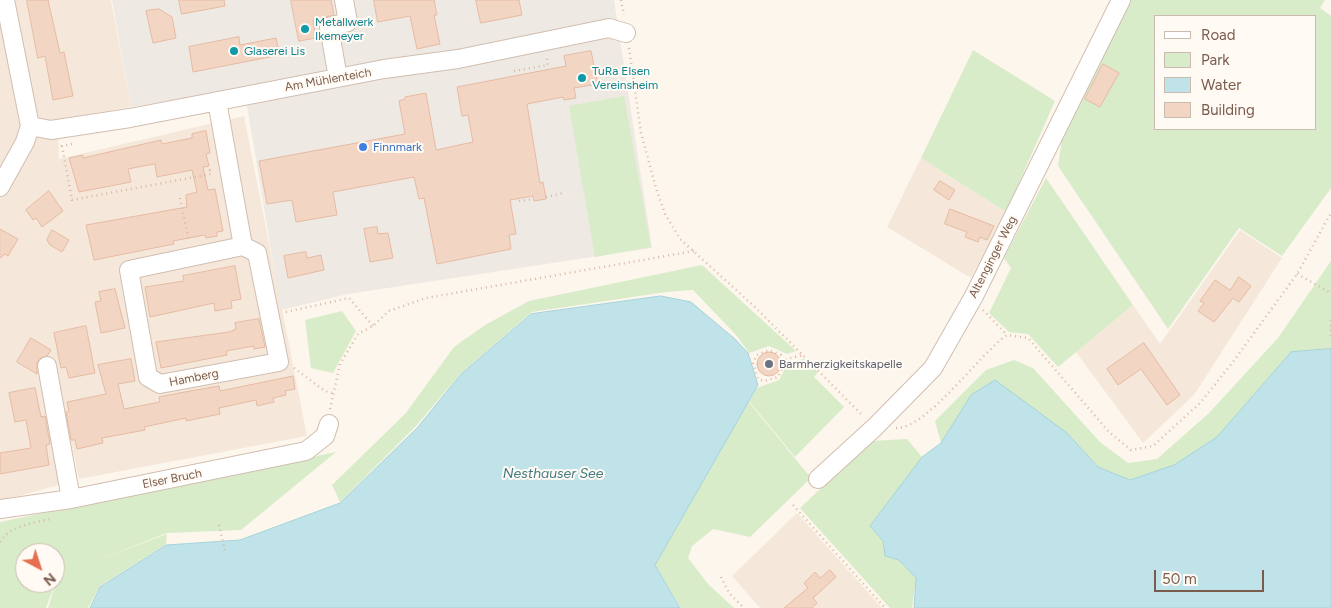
<!DOCTYPE html>
<html>
<head>
<meta charset="utf-8">
<style>
	body { margin:0 }
	#map { position:relative; width:1331px; height:608px; overflow:hidden; background:#fdf6ec; font-family:Figtree,sans-serif }
	canvas { display:block }
	.legend { position:absolute; left:1154px; top:15px; width:162px; height:115px; box-sizing:border-box; background:#fffaf3; border:1px solid #cabbb1; margin:0; padding:6px 9px; list-style:none; font-size:15px; color:#7a5c4d }
	.legend li { display:flex; align-items:center; gap:10px; height:25px }
	.legend b { width:25px; border:1px solid #cabbb1 }
	.north { position:absolute; left:15px; top:543px; width:50px; height:50px; box-sizing:border-box; background:#fffaf3; border:1px solid #cabbb1; border-radius:50%; rotate:140deg; font-size:14px; font-weight:700; line-height:20px; text-align:center; color:#7a5c4d }
	.north::after { content:''; display:block; margin:auto; width:18px; height:22px; background:#e76f51; clip-path:polygon(50% 0,100% 100%,50% 72%,0 100%) }
	.scale { position:absolute; left:1154px; top:570px; width:110px; height:22px; box-sizing:border-box; border:2px solid #7a5c4d; border-top:0; padding-left:6px; font-size:15px; line-height:18px; white-space:nowrap; color:#7a5c4d; -webkit-text-stroke:4px #fffaf3; paint-order:stroke }
</style>
</head>
<body>
<div id="map">
<canvas width="1331" height="608"></canvas>
<ul class="legend">
<li><b style="height:6px;background:#fff"></b>Road</li>
<li><b style="height:14px;background:#d8ecc9"></b>Park</li>
<li><b style="height:14px;background:#bfe3e8"></b>Water</li>
<li><b style="height:14px;background:#f3d5c3"></b>Building</li>
</ul>
<div class="north">N</div>
<div class="scale">50 m</div>
</div>
<script>
const context = document.querySelector('canvas').getContext('2d');
context.lineJoin = 'round';
function fill(path, color) { context.fillStyle = color; context.fill(path, 'evenodd'); }
function trace(path, color, width, dash) { context.strokeStyle = color; context.lineWidth = width; context.lineCap = dash ? 'butt' : 'round'; context.setLineDash(dash || []); context.stroke(path); }
function label(font, color, halo, rows, align = 'center') {
  context.font = font + ' Figtree,sans-serif'; context.lineWidth = 4; context.setLineDash([]); context.textBaseline = 'middle'; context.strokeStyle = halo; context.fillStyle = color; for (const [text, x, y, turn = 0] of rows) {
    context.save(); context.translate(x, y); context.rotate((+turn || 0) * Math.PI / 180); context.textAlign = isNaN(turn) ? turn : align; if (halo) context.strokeText(text, 0, 0); context.fillText(text, 0, 0); context.restore();
  }
}
fill(new Path2D(`
	M0 0H111L131 107 58 119 59 159 244 116 307 436 79 479 54 359 77 480 0 501Z
	M921 158 1006 212 971 278 887 227Z
	M1240 230 1282 258 1194 395 1143 443 1076 352 1133 305 1160 344Z
	M797 513 882 608H760L732 576Z`), '#f5e8da');
fill(new Path2D(`
	M112 0H614L652 248 348 294 281 310 244 88 131 107Z`), '#efe9e4');
fill(new Path2D(`
	M1130 0H1325L1320 8 1331 16V188L1282 256 1239 228 1168 329 1058 166 1063 133ZM1155 16H1315V129H1155Z
	M973 50 1055 101 1006 212 921 158Z
	M624 96 651 247 595 257 569 106Z
	M1046 178 1133 305 1058 367 1028 334 1009 332 989 313 1011 268 1004 258Z
	M1331 261V349L1291 352 1217 437 1174 465 1130 480 1098 467 1067 433 971 395 941 443 935 421 986 370 1014 360 1033 368 1100 442 1128 463 1157 459 1209 413 1278 338Z
	M702 265 796 351 787 354 769 346 749 353 737 336 693 290 666 292 532 312 460 374 416 426 340 502 332 485 405 414 454 347 485 325 529 301Z
	M342 311 356 331 333 373 311 368 305 320Z
	M804 359 818 372 814 377 844 407 795 457 749 401 757 388 779 380 788 363Z
	M748 401 811 478 750 537 713 529 692 546 688 558 708 584 734 608H681L655 565Z
	M907 439 922 457 870 526 883 541 886 556 899 560 916 578 912 608H890L800 508 871 441Z
	M336 452 241 530 167 533 95 561 167 534 166 544 100 586 88 608H48L58 576 46 608H0V522ZM25 553H55V583H25Z`), '#d8ecc9');
const water = new Path2D(`
	M661 296 691 302 735 339 748 353 758 385 655 565 680 608H90L100 587 166 545 240 540 340 503 417 428 461 374 531 314Z
	M1331 349V608H914L916 578 899 560 885 556 883 541 870 526 922 457 941 443 971 395 995 380 1067 433 1098 467 1130 480 1174 465 1217 437 1291 352Z`);
fill(water, '#bfe3e8');
trace(water, '#a5d3da', 1);
const building = new Path2D(`
	M27 0H48L60 53 64 52 73 96 53 100 45 56 38 58Z
	M179 0H224L225 6 182 14Z
	M291 0H331L334 15 313 20 316 38 299 41Z
	M374 0H434L437 15H434L440 44 417 49 410 16 378 22Z
	M476 0H519L522 15 481 23Z
	M159 9 172 17 176 38 153 43 146 11Z
	M239 37 240 45 276 38 280 55 193 72 189 47Z
	M591 51 598 84 574 88 576 98 564 100 563 97 527 104 540 183 543 182 546 199 534 201 533 196 510 200 516 234 509 235 511 249 437 264 424 198 419 199 414 177 333 192 337 215 296 222 292 200 267 204 259 161 405 134 399 101 405 99V97L426 93 436 150 473 142 468 115 462 116 457 87 566 66 564 56Z
	M1103 64 1119 73 1100 107 1085 99Z
	M206 131 210 153 206 154 209 166 203 167 208 190 215 189 223 231 217 232V236L206 238 205 235 173 241 174 244 94 260 86 225 187 207 186 195 197 192 192 170 157 177 155 164 143 166 128 169 131 182 79 192 69 158 83 155V158L161 140 162 144 192 138V134Z
	M940 181 955 190 949 200 934 190Z
	M49 191 63 211 42 227 36 218 33 220 26 210Z
	M950 209 994 226 987 240 980 237 978 242 965 237 967 232 945 224Z
	M377 227 378 234 388 233 393 258 370 262 364 229Z
	M0 229 18 239 8 256 5 254 0 258Z
	M52 230 69 240 62 252 50 245 47 240Z
	M306 252 307 258 321 255 324 270 288 278 284 256Z
	M235 266 241 299 231 301 232 308 215 311 214 303 150 317 145 287 184 281 183 276Z
	M1239 277 1251 286 1239 302 1233 298 1214 322 1198 311 1204 303 1200 301 1215 280 1230 290Z
	M115 289 125 328 101 333 95 302 101 301 99 292Z
	M259 319 265 347 254 349V346L226 351 227 355 161 368 156 342 229 332 236 329 235 323Z
	M86 326 95 373 69 378 66 367 61 368 54 333Z
	M31 338 51 350 47 356 41 358 37 362V374L17 362Z
	M1144 343 1180 395 1167 405 1141 369 1118 385 1107 369Z
	M757 364a12 12 0 1 1 24 0a12 12 0 1 1-24 0Z
	M131 359 135 381 118 384 124 409 160 402 159 397 179 393 219 386 220 391 293 376 295 389 285 391 286 395 273 398 274 402 257 406 256 400 219 408 220 414 186 421V418L144 427 145 430 102 438 103 443 77 449 75 440H71L66 412 69 411 67 402 106 394 98 365Z
	M35 388 41 417 45 416 50 444 46 445 49 465 0 474V453L31 448 26 420 15 422 9 393Z
	M830 570 836 577 813 598 817 603 812 608H784L808 588 804 583 815 572 820 578Z`);
fill(building, '#f3d5c3');
trace(building, '#e6bba3', 1);
const minor = new Path2D(`
	M338 78 329 27 348 22 344 0
	M217 101 243 246 129 270 148 377 160 384 279 362 257 253 243 246
	M30 126 51 130 130 118 384 69 458 59 609 28 626 33
	M0 187 25 142 30 126 5 0
	M47 366 71 499
	M818 479 875 427 933 368 974 296 1121 0
	M0 509 71 499 306 451 325 436 329 424`);
trace(minor, '#d1beb0', 20);
trace(new Path2D(`
	M621 0 624 15
	M629 48 641 133 656 188 665 214 680 239 756 308 863 416
	M514 71 548 65 546 55
	M72 144 62 146 72 200 211 174 210 170H213
	M546 197 564 193
	M180 198 189 241
	M519 201 533 199
	M1297 274 1331 293
	M983 310 1007 335
	M286 312 349 298 373 326
	M1331 320V339
	M782 360 781 355 769 350 757 355 753 363 758 379 764 381 778 377 784 365 782 360 804 355
	M294 368 325 391 332 393
	M330 409 340 364 358 334 373 326 389 311 426 298 694 251
	M896 428C927 429 979 354 1007 335L1028 338 1109 432 1131 450 1153 446 1200 403 1233 362 1297 274 1331 213
	M793 505 885 608
	M219 525 225 551
	M0 542C11 525 33 523 51 519
	M721 577 729 593 744 608`), '#d9b8a5', 2.5, [1, 4]);
trace(minor, '#fff', 18);
for (const [x, y, r, color] of [
	[305,29,5,"#0f9aa8"],
	[234,51,5,"#0f9aa8"],
	[582,78,5,"#0f9aa8"],
	[363,147,5,"#3f7fe0"],
	[769,364,5,"#6b7280"]
]) { const dot = new Path2D(); dot.arc(x, y, r, 0, 2 * Math.PI); context.fillStyle = color; context.fill(dot); trace(dot, '#fffaf3', 2); }
label('12px', '#0d838f', '#fffaf3', [
	["Metallwerk",315,22],
	["Ikemeyer",315,36],
	["Glaserei Lis",244,51],
	["TuRa Elsen",592,71],
	["Vereinsheim",592,85]
], 'left');
label('12px', '#7a5c4d', '#fffaf3', [
	["Am Mühlenteich",328,80,-10],
	["Altenginger Weg",993,257,-63],
	["Hamberg",194,378,-11],
	["Elser Bruch",172,479,-11]
]);
label('12px', '#366cbe', '#fffaf3', [
	["Finnmark",373,147]
], 'left');
label('12px', '#5b616d', '#fffaf3', [
	["Barmherzigkeitskapelle",779,364]
], 'left');
label('italic 14px', '#437c86', '#fffaf3', [
	["Nesthauser See",553,474]
]);
</script>
</body>
</html>
